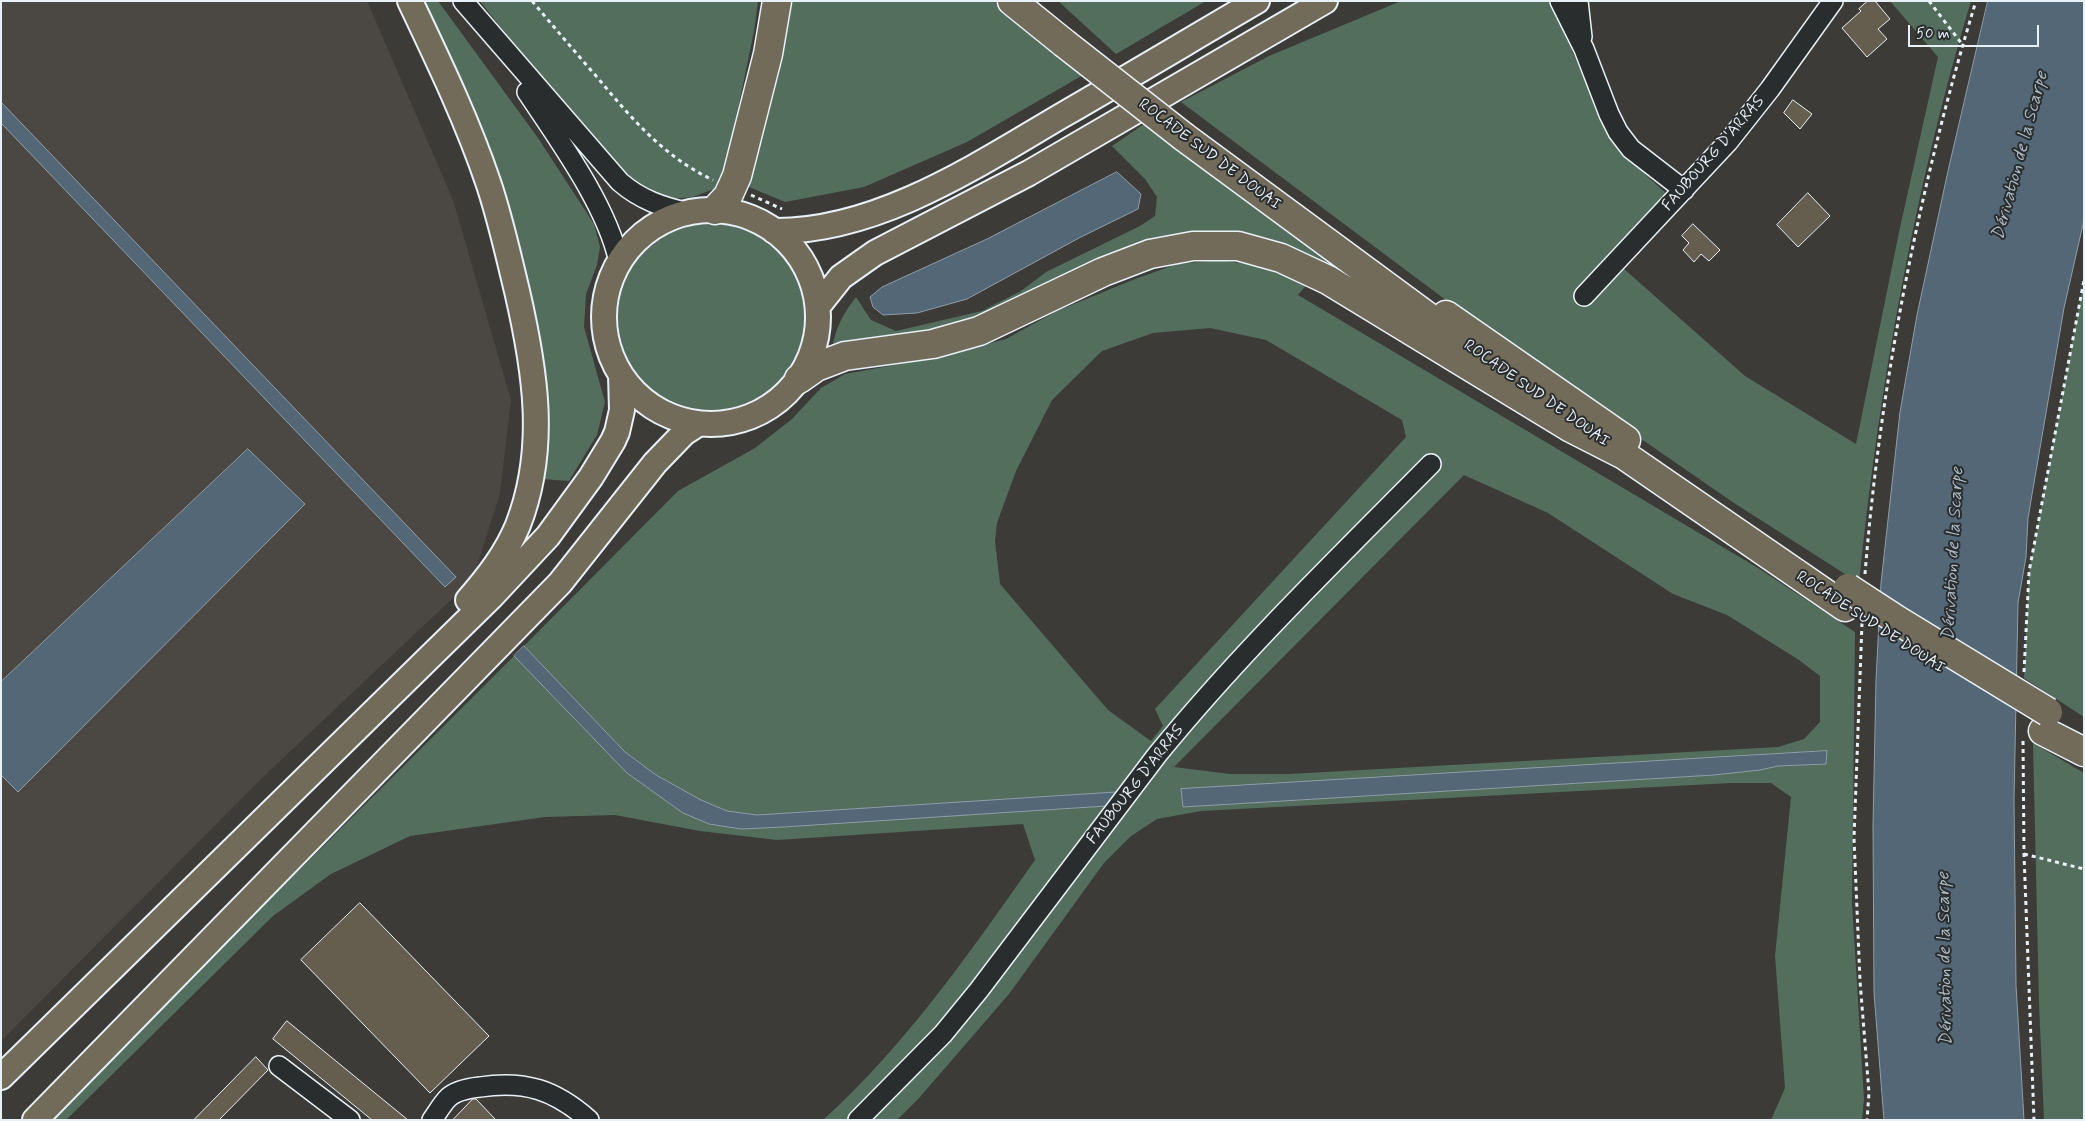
<!DOCTYPE html>
<html>
<head>
<meta charset="utf-8">
<style>
	body { margin:0 }
	#map { position:relative; width:2085px; height:1121px; overflow:hidden; background:#3c3b38; font-family:Mynerve,sans-serif }
	canvas { display:block }
	.frame { position:absolute; inset:0; border:2px solid #e8f1f8; pointer-events:none }
	.scale { position:absolute; left:1908px; top:25px; width:131px; height:22px; box-sizing:border-box; border:2px solid #e8f1f8; border-top:0; padding-left:6px; font-size:15px; line-height:18px; white-space:nowrap; color:#e8f1f8; -webkit-text-stroke:4px #2a2d2e; paint-order:stroke }
</style>
</head>
<body>
<div id="map">
<canvas width="2085" height="1121"></canvas>
<div class="frame"></div>
<div class="scale">50 m</div>
</div>
<script>
const context = document.querySelector('canvas').getContext('2d');
context.lineJoin = 'round';
function fill(path, color) { context.fillStyle = color; context.fill(path, 'evenodd'); }
function trace(path, color, width, dash) { context.strokeStyle = color; context.lineWidth = width; context.lineCap = dash ? 'butt' : 'round'; context.setLineDash(dash || []); context.stroke(path); }
function label(font, color, halo, rows, align = 'center') {
  context.font = font + ' Mynerve,sans-serif'; context.lineWidth = 4; context.setLineDash([]); context.textBaseline = 'middle'; context.strokeStyle = halo; context.fillStyle = color; for (const [text, x, y, turn = 0] of rows) {
    context.save(); context.translate(x, y); context.rotate((+turn || 0) * Math.PI / 180); context.textAlign = isNaN(turn) ? turn : align; if (halo) context.strokeText(text, 0, 0); context.fillText(text, 0, 0); context.restore();
  }
}
fill(new Path2D(`
	M1 1H367L453 200 511 400 500 493 473 579 263 777 1 1041Z`), '#4b4843');
fill(new Path2D(`
	M419 1H438L538 138 594 224 600 247 597 265 586 294 584 327 605 402 597 435 569 481 541 479 545 401Z
	M480 1H758L754 31 724 177 714 189 693 197 671 199 650 192 621 172 523 56Z
	M786 1H994L1083 75 967 142 864 187 785 202 749 187 779 73Z
	M1058 1H1206L1116 54Z
	M1401 1H1550L1610 136 1648 177 1668 195 1614 260 1745 376 1856 444 1899 232 1938 57 1890 1H1971C1914 190 1879 387 1859 583L1731 501 1514 351 1181 102 1269 56Z
	M1144 124 1369 286V292L1245 236 943 332 832 350C835 328 843 314 856 297L871 320 896 331 982 311 1021 291 1046 272 1140 226 1155 216 1157 197 1145 179 1112 146Z
	M618 317a93 93 0 1 1 186 0a93 93 0 1 1-186 0Z
	M1220 260 1253 265 1308 283 1298 295 1758 568 1855 632 1852 903 1864 1099 1862 1120H1771L1785 1088 1775 956 1791 797 1771 783H1731L1201 811 1157 819 1131 836 1104 863 1009 994 920 1097 897 1120H823C906 1045 971 951 1035 860L1023 824 777 840 700 831 615 815 545 817 410 836 331 874 273 916 66 1120H54L259 910 514 656 627 773 683 813 741 829 1107 806 1116 792 757 815 727 811 701 800 656 775 625 752 524 646 678 491 755 448 792 419 821 388 845 374 927 359 1006 339 1057 311 1135 279 1177 264ZM1210 328 1266 340 1402 420 1406 437 1155 709 1163 726 1151 741 1108 710 1000 584 995 541 997 523 1016 471 1052 400 1102 351 1153 333ZM1464 475 1548 513 1673 594 1727 615 1799 660 1820 676V722L1804 739 1778 747 1289 774H1230L1174 767ZM1827 751 1826 764 1778 766 1760 770 1714 775 1183 807 1181 790Z
	M2084 280V717L2024 678 2029 572Z
	M2033 743 2084 773V1120H2044L2039 1003Z`), '#536e5d');
const water = new Path2D(`
	M1988 1H2084V220L2064 308 2028 518 2026 557 2018 603 2014 800 2016 985 2024 1120H1884L1874 993 1873 825 1876 680 1881 583 1900 412 1917 315 1948 171Z
	M1 102 456 577 445 587 1 123Z
	M1117 172 1141 194 1138 209 1079 238 967 299 917 313 883 315 873 307 870 297 882 287 987 239Z
	M248 449 305 504 18 792 1 775V682Z
	M524 646 625 752 656 775 701 800 727 811 757 815 1116 792 1106 806 783 827 741 829 709 824 683 813 627 773 514 656Z
	M1827 751 1826 764 1778 766 1760 770 1714 775 1183 807 1181 789Z`);
fill(water, '#536776');
trace(water, '#8f9eaa', 1);
const building = new Path2D(`
	M1868 1H1875L1890 19 1878 29 1887 39 1867 57 1842 28 1861 11 1859 9Z
	M1793 100 1812 114 1800 129 1784 113Z
	M1808 193 1830 216 1798 247 1777 225Z
	M1693 224 1720 250 1709 261 1701 254 1694 262 1683 250 1689 243 1682 236Z
	M360 903 489 1036 430 1093 301 960Z
	M287 1021 408 1120H372L273 1039Z
	M256 1057 268 1070 219 1120H194Z
	M473 1099H476L496 1120H453Z`);
fill(building, '#655d4e');
trace(building, '#e8f1f8', 1);
const minor = new Path2D(`
	M463 1 620 182C641 200 662 207 689 213
	M1560 1 1584 49 1609 114 1618 132 1631 149 1684 190
	M1578 1 1582 37
	M527 92C559 140 607 206 619 262
	M1584 296 1728 142 1770 89 1833 1
	M279 1066 350 1120
	M432 1120C437 1113 442 1104 448 1098 455 1091 471 1088 480 1087 525 1080 555 1090 589 1120
	M858 1120 943 1034 979 990 1157 755C1241 652 1337 559 1431 464`);
const major = new Path2D(`
	M410 1C438 60 467 120 488 182 500 217 508 254 517 291 535 369 548 448 518 525 506 554 488 577 468 600
	M604 317a107 107 0 1 1 214 0a107 107 0 1 1-214 0Z
	M774 231C877 232 976 166 1061 116 1127 78 1192 39 1257 1
	M818 306 841 277 875 253 1029 173 1325 1
	M1 1077 491 597 548 536 591 477 613 441 617 432 622 410 621 375
	M35 1120 560 583 655 463 684 433 698 424`);
const highway = new Path2D(`
	M1012 1 1064 43
	M1184 137 1458 339
	M715 210 728 196 737 176 768 54 777 1
	M1446 315 1626 440
	M799 379 816 367 845 356 933 344 979 331 1103 272 1150 254 1193 246H1238L1281 258 1328 280 1571 428 1622 454
	M1608 444 1845 607
	M2043 731 2084 752`);
trace(minor, '#e8f1f8', 22);
trace(major, '#e8f1f8', 28);
trace(highway, '#e8f1f8', 31);
trace(new Path2D(`
	M532 1C554 27 575 52 597 77 631 118 664 157 713 180
	M1929 1 1962 44
	M751 195 782 209
	M1865 574C1880 384 1920 183 1976 1
	M1862 623 1854 838 1860 981 1869 1093 1867 1120
	M2024 672 2029 572 2084 280
	M2023 741 2024 854 2034 1120
	M2024 854 2084 869`), '#e8f1f8', 3, [4, 4]);
trace(minor, '#2a2d2e', 19);
trace(major, '#736b5a', 24);
trace(highway, '#736b5a', 28);
const highwayBridge = new Path2D(`
	M1064 43 1184 137
	M1848 588 1897 620 2048 712`);
trace(highwayBridge, '#e8f1f8', 31, []);
trace(highwayBridge, '#736b5a', 28);
label('16px', '#e8f1f8', '#2a2d2e', [
	["FAUBOURG D'ARRAS",1714,154,-49],
	["ROCADE SUD DE DOUAI",1209,155,37],
	["ROCADE SUD DE DOUAI",1536,394,35],
	["ROCADE SUD DE DOUAI",1870,623,33],
	["FAUBOURG D'ARRAS",1136,785,-52]
]);
label('italic 18px', '#acbac4', '#2a2d2e', [
	["Dérivation de la Scarpe",2021,156,-75],
	["Dérivation de la Scarpe",1954,554,-87],
	["Dérivation de la Scarpe",1946,959,-91]
]);
</script>
</body>
</html>
